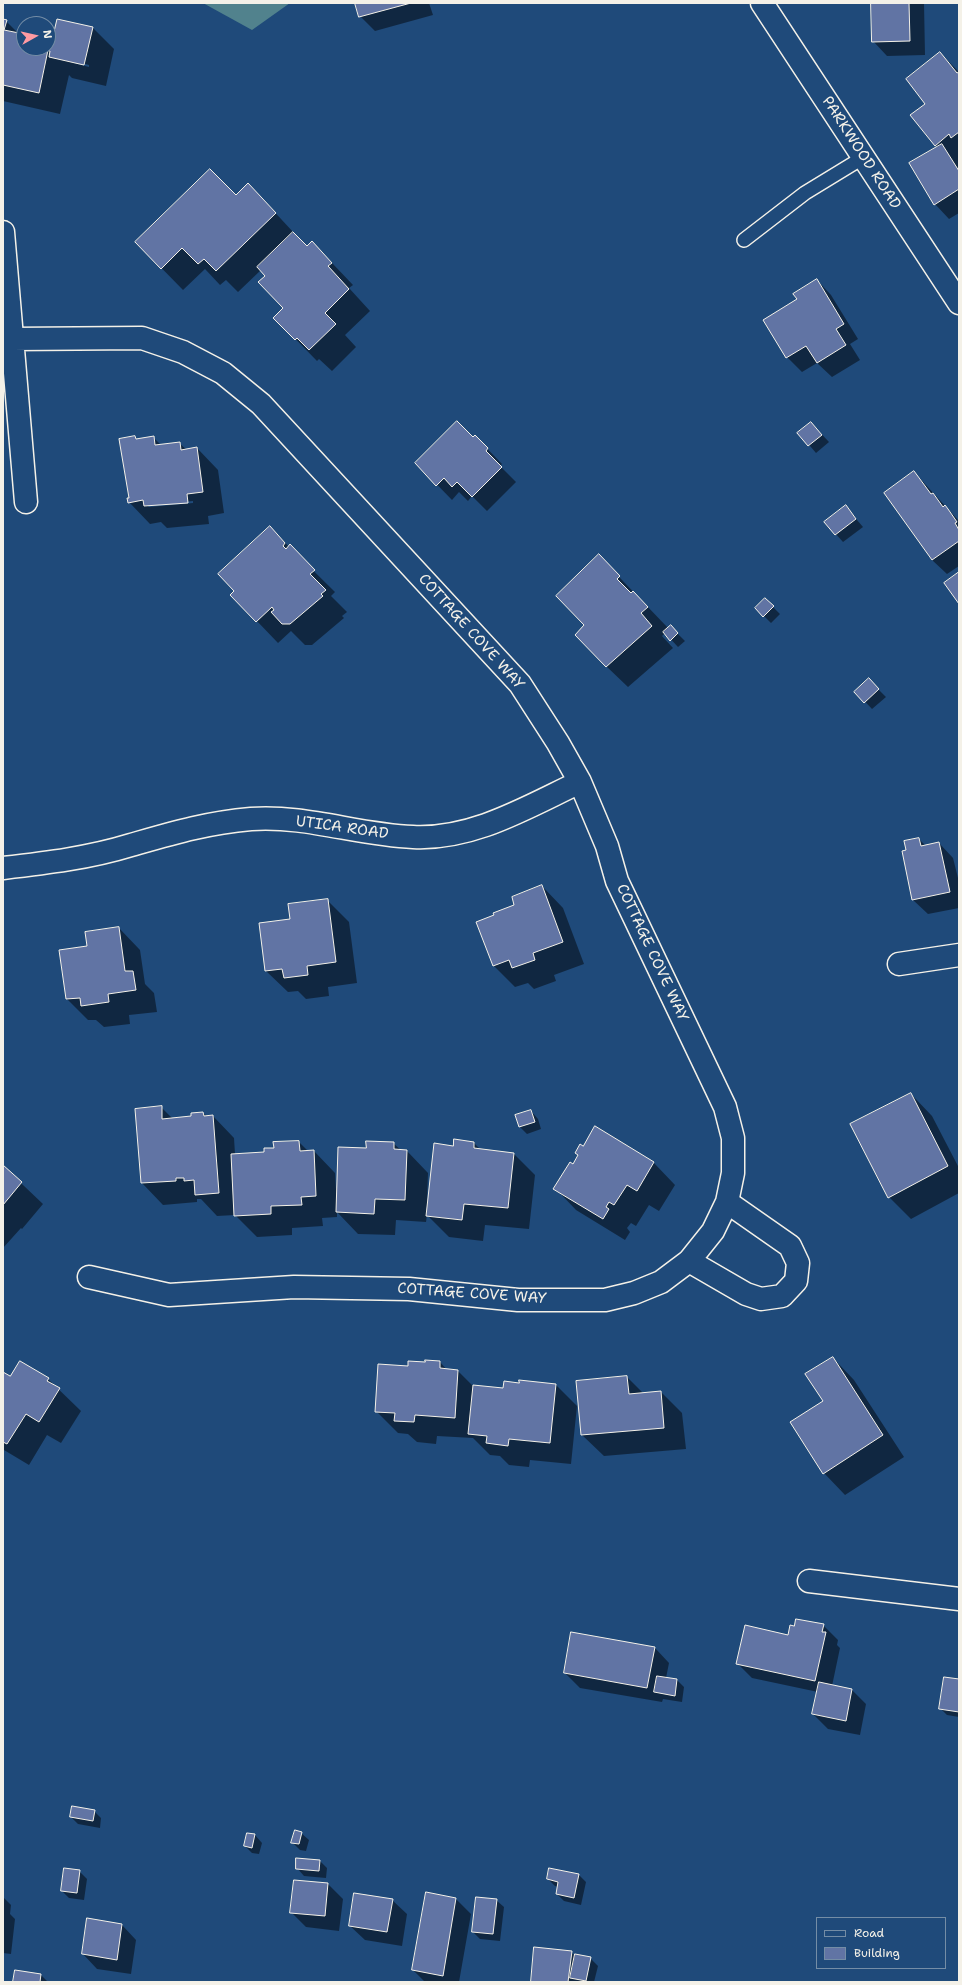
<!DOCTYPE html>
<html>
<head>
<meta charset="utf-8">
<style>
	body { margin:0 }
	#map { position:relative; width:962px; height:1985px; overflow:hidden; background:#1f4a7a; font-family:"Shantell Sans",sans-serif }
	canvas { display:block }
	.frame { position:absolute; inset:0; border:4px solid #f4f1e8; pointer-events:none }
	.legend { position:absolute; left:816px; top:1917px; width:130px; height:52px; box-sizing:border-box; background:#1f4a7a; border:1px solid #748da6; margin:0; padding:5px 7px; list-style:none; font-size:12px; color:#f4f1e8 }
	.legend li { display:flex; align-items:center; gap:8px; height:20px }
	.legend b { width:20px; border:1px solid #748da6 }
	.north { position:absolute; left:16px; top:16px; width:40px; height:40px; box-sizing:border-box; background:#1f4a7a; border:1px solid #748da6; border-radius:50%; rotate:82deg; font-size:11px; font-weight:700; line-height:16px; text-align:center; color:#f4f1e8 }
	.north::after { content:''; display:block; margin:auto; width:14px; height:18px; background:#ff9aa2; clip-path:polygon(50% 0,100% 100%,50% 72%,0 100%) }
</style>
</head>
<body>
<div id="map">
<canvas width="962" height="1985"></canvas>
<div class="frame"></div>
<ul class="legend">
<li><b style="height:5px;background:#1f4a7a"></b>Road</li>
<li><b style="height:11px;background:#6174a4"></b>Building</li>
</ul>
<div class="north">N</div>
</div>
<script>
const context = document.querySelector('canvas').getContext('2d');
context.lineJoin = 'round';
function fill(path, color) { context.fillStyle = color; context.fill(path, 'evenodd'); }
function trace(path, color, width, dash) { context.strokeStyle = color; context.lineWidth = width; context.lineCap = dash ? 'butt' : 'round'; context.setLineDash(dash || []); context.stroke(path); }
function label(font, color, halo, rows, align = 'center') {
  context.font = font + ' "Shantell Sans",sans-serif'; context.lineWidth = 3; context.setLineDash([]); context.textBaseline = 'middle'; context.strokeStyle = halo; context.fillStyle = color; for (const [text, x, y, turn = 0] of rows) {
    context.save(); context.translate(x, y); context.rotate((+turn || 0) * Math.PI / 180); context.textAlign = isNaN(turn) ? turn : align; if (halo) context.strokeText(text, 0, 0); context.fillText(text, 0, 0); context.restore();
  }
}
fill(new Path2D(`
	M203 3H290L252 30Z`), '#51828d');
fill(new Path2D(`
	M356 3H429L433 15 375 31 360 16Z
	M872 3H924L925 55 887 56 873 41Z
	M3 20 6 21 20 35H24V48H48V41L53 42 92 27 114 49 106 86 72 78 69 75 60 114 3 101ZM74 61 89 65V67L74 63Z
	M940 53 959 72V213L949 219 935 204 938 147 935 145 927 104Z
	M236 197 269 206 307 247 311 243 333 264 353 285 349 288 370 311 345 335 356 347 332 371 319 359 317 361 275 318 285 308 266 276 261 270 238 292 226 280 220 285 205 269 183 290 136 242Z
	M817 280 831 295 858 339 850 344 860 360 832 377 817 363 802 372 787 357 799 300Z
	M811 423 829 442 816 453 799 433Z
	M475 436 502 464 500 466 516 482 487 511 472 496 468 501 459 492 452 500 416 463Z
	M135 437 137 440 154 438 161 445 179 443 187 450 197 448 218 470 224 513 208 516 209 524 167 528 161 522 150 524 129 502ZM193 501V503L149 507 147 505Z
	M914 472 959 521V566L947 574 932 560 885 493Z
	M846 507 863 527 843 542 825 522Z
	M270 528 335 592 331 596 347 612 342 616 344 618 312 645H305L291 631 278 643 232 595Z
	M599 556 669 629 671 627 685 641 678 647 665 633 662 636 673 648 628 687 606 666 586 625Z
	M765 599 780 614 771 623 756 608Z
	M876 687 886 697 872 709 856 692Z
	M919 839 926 846 939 843 953 858 959 882V908L928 914 913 900 907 851Z
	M542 886 563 908 584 964 554 975 556 981 534 989 528 983 515 987 494 966 516 905Z
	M327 900 349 922 357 983 328 987 329 996 306 999 298 991 288 992 266 971 291 920Z
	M119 928 140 950 145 984 154 993 157 1012 129 1015 130 1024 104 1027 96 1020H88L67 999 89 947Z
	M911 1094 932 1116 959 1168V1193L911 1219 889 1197Z
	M161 1107 173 1119 192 1117 203 1113 207 1116H213L234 1138 235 1154 265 1153 299 1142 308 1151H314L335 1173 336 1189 367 1149 393 1143 402 1151H407L428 1173 427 1200H429L454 1147 474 1143 481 1150 514 1154 535 1175 529 1229 485 1225 483 1241 449 1237 427 1215 426 1222 396 1220 395 1235 358 1234 337 1212V1217L322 1218 323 1226 292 1228V1235L257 1237 235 1215 217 1216 201 1199H197V1202L163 1205 142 1183 136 1110Z
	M531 1111 538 1119 541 1129 527 1134 520 1127Z
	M596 1128 654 1163 675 1185 659 1211 649 1205 636 1226 631 1223 627 1228 630 1232 625 1240 576 1210 555 1188 573 1165Z
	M3 1166 43 1204 22 1229 21 1228 3 1248Z
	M833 1358 854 1380 904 1457 845 1495 824 1473V1401Z
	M440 1362 447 1370 458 1371 473 1386 504 1390 519 1384 556 1385 577 1406 571 1464 530 1460 529 1467 509 1465 500 1456 490 1455 473 1438 437 1436 436 1444 417 1442 408 1434 398 1433 376 1411 409 1367Z
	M3 1373 11 1378 48 1379 81 1411 61 1443 47 1435 29 1465 4 1450 3 1452Z
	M627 1377 643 1393 661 1392 682 1413 686 1449 604 1456 582 1435Z
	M823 1625 838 1640 837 1645 840 1648 832 1686 852 1690 866 1704 860 1735 828 1729 813 1714 818 1692 752 1678 737 1663 789 1636 795 1627Z
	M655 1648 669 1663 666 1678 677 1680 684 1687 682 1702 663 1699 662 1702 580 1688 565 1673Z
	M959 1680V1717L947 1715 940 1708Z
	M94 1811 101 1818 100 1828 78 1824 71 1817Z
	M301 1833 309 1840 306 1851 300 1850 292 1842Z
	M247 1834 255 1835 262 1843 259 1854 252 1853 245 1846Z
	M320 1861 327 1868 326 1878 304 1876 297 1868Z
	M79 1871 87 1879 84 1900 69 1898 62 1891Z
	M579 1875 586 1882 581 1905 564 1901 557 1894 558 1887 555 1886 548 1879Z
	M328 1884 343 1899 339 1931 306 1927 291 1912Z
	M427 1894 456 1899 471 1914 459 1982H425L413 1970Z
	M3 1897 11 1905 10 1914 15 1919 11 1954 3 1953Z
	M392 1900 407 1914 402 1946 365 1940 350 1926Z
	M496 1900 504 1907 500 1941 480 1939 473 1932Z
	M122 1925 136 1940 131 1974 97 1969 83 1954Z
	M571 1952 575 1956 590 1958 598 1966 594 1982H532Z
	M41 1975 48 1982H14Z`), '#0007');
const building = new Path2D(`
	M355 3H411L359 17Z
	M871 3H909L910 41 872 42Z
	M3 19 7 20 4 30 24 34V48H48V39L52 40 57 19 93 27 84 65 49 57 50 51 48 50 39 93 3 85Z
	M940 52 957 73 959 72V132L951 138 949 134 935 146 910 115 925 104 906 79Z
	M942 144 959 171V189L934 205 909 163Z
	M210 169 236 195 248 183 276 213 216 271 204 259 198 264 182 248 161 269 135 242Z
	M293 232 307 246 312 241 332 263 328 266 349 289 325 313 336 324 309 350 297 338 295 340 273 318 283 308 258 282 265 276 257 267Z
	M817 279 844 324 836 329 846 345 817 363 806 346 786 358 763 320 797 299 793 294Z
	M457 421 473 437 475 435 488 448 486 451 502 467 472 497 457 482 452 487 444 478 436 486 415 463Z
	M811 422 822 435 808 446 797 433Z
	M135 436 136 439 154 436 155 445 180 442 181 450 197 447 203 492 187 494 188 503 144 506 143 500 128 503 127 498H129L119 439Z
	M914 471 931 494 933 493 943 507 945 505 948 509 957 522 955 523 959 530V541L932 560 884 493Z
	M846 505 856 519 835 535 824 522Z
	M270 526 285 543 283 546 286 549 290 544 315 570 310 574 326 590 321 594 323 596 290 624H282L271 612 274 610 272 607 256 622 230 595 234 591 218 574Z
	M599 554 620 576 617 579 631 593 633 591 648 607 641 613 652 626 606 667 575 635 584 625 556 596Z
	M959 572V604L944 583Z
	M765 598 774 606 763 617 755 608Z
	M671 625 678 633 670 641 663 632Z
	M869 678 879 689 864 703 854 692Z
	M919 838 921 846 939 842 950 892 912 900 902 851 906 850 904 841Z
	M542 885 563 942 533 953 535 960 512 968 509 960 493 966 476 922 494 915 493 913 514 905 512 897Z
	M328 899 336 962 307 966 308 975 284 978 282 969 265 971 259 923 290 919 288 904Z
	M119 927 125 971H133L136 990 108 994 109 1002 81 1006 80 998 66 999 59 950 87 946 85 932Z
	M911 1093 948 1166 888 1198 850 1124Z
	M162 1106V1119L191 1116V1113L203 1112 204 1116 213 1115 219 1193 195 1195 194 1180 184 1181V1178H176V1181L141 1183 135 1109Z
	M531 1110 535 1122 519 1127 515 1115Z
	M595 1126 654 1162 637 1191 627 1185 614 1205 609 1202 606 1207 609 1209 603 1219 553 1189 570 1162 573 1164 578 1155 575 1153 580 1144 583 1146Z
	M454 1139 474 1142V1148L514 1153 508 1208 464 1204 462 1220 426 1216 434 1143 453 1146Z
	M299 1141 300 1151 314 1150 316 1196 301 1197 302 1205 271 1206V1214L234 1216 231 1154 264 1152V1148H274L273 1142Z
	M366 1141 394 1142V1149L407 1150 405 1200 375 1199 374 1214 336 1212 338 1147 366 1148Z
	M3 1165 22 1182 3 1205Z
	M833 1357 883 1435 823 1474 790 1422 823 1401 805 1374Z
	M425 1360 440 1361V1368L458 1370 455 1418 415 1415 414 1422 394 1421 395 1413 375 1412 378 1364 408 1366V1361L425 1362Z
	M20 1361 49 1378 47 1381 60 1388 39 1422 26 1414 7 1444 3 1442V1372L10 1376Z
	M627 1376 629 1394 661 1391 664 1428 581 1435 576 1381Z
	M519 1380 556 1384 550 1443 509 1439 508 1446 486 1443 487 1436 468 1434 473 1385 503 1388 504 1381 519 1383Z
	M796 1619 824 1624 822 1632H826L815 1681 736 1664 745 1625 788 1635 790 1625 794 1626Z
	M571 1632 655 1647 647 1688 564 1673Z
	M657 1676 677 1679 675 1696 654 1692Z
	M944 1677 959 1679V1712L939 1709Z
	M819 1682 852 1689 846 1721 812 1714Z
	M72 1806 95 1810 93 1821 70 1817Z
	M295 1830 302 1832 299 1844 291 1843Z
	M247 1833 255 1834 252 1848 244 1846Z
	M296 1858 320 1860 319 1871 296 1869Z
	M64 1868 80 1870 77 1893 61 1891Z
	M549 1868 579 1874 574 1898 556 1894 558 1882 547 1879Z
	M294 1880 328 1883 325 1916 290 1913Z
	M426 1892 456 1898 443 1976 412 1970Z
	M354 1893 393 1899 387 1932 349 1926Z
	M476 1897 497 1899 493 1934 472 1932Z
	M87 1918 122 1924 117 1960 82 1954Z
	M534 1947 572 1951 568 1982H531Z
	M575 1954 591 1957 586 1981 570 1978Z
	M15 1970 41 1974 40 1982H13Z`);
fill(building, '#6174a4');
trace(building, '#f4f1e8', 1);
const service = new Path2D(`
	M744 240 805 193 864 157`);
const minor = new Path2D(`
	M762 3 959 303
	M3 232 26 502
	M12 339 142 338 183 352 223 373 261 404 520 684 558 743 580 782 607 846 617 881 725 1107 733 1138V1173L727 1202 713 1231 689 1261 661 1282 634 1293 605 1300H518L409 1289 294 1287 169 1295 89 1277
	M3 868C46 863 89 858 131 845 173 833 206 823 251 819 306 815 358 835 413 837 473 840 527 807 580 782
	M899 964 959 955
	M689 1261 746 1294 761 1299 782 1296 796 1281 798 1263 790 1246 727 1202
	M809 1581 959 1599`);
trace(service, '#f4f1e8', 16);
trace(minor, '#f4f1e8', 25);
trace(service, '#1f4a7a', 13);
trace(minor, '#1f4a7a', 22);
label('15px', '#f4f1e8', '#1f4a7a', [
	["PARKWOOD ROAD",861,153,57],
	["COTTAGE COVE WAY",471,632,48],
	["UTICA ROAD",342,828,8],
	["COTTAGE COVE WAY",652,953,65],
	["COTTAGE COVE WAY",472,1294,4]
]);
</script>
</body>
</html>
